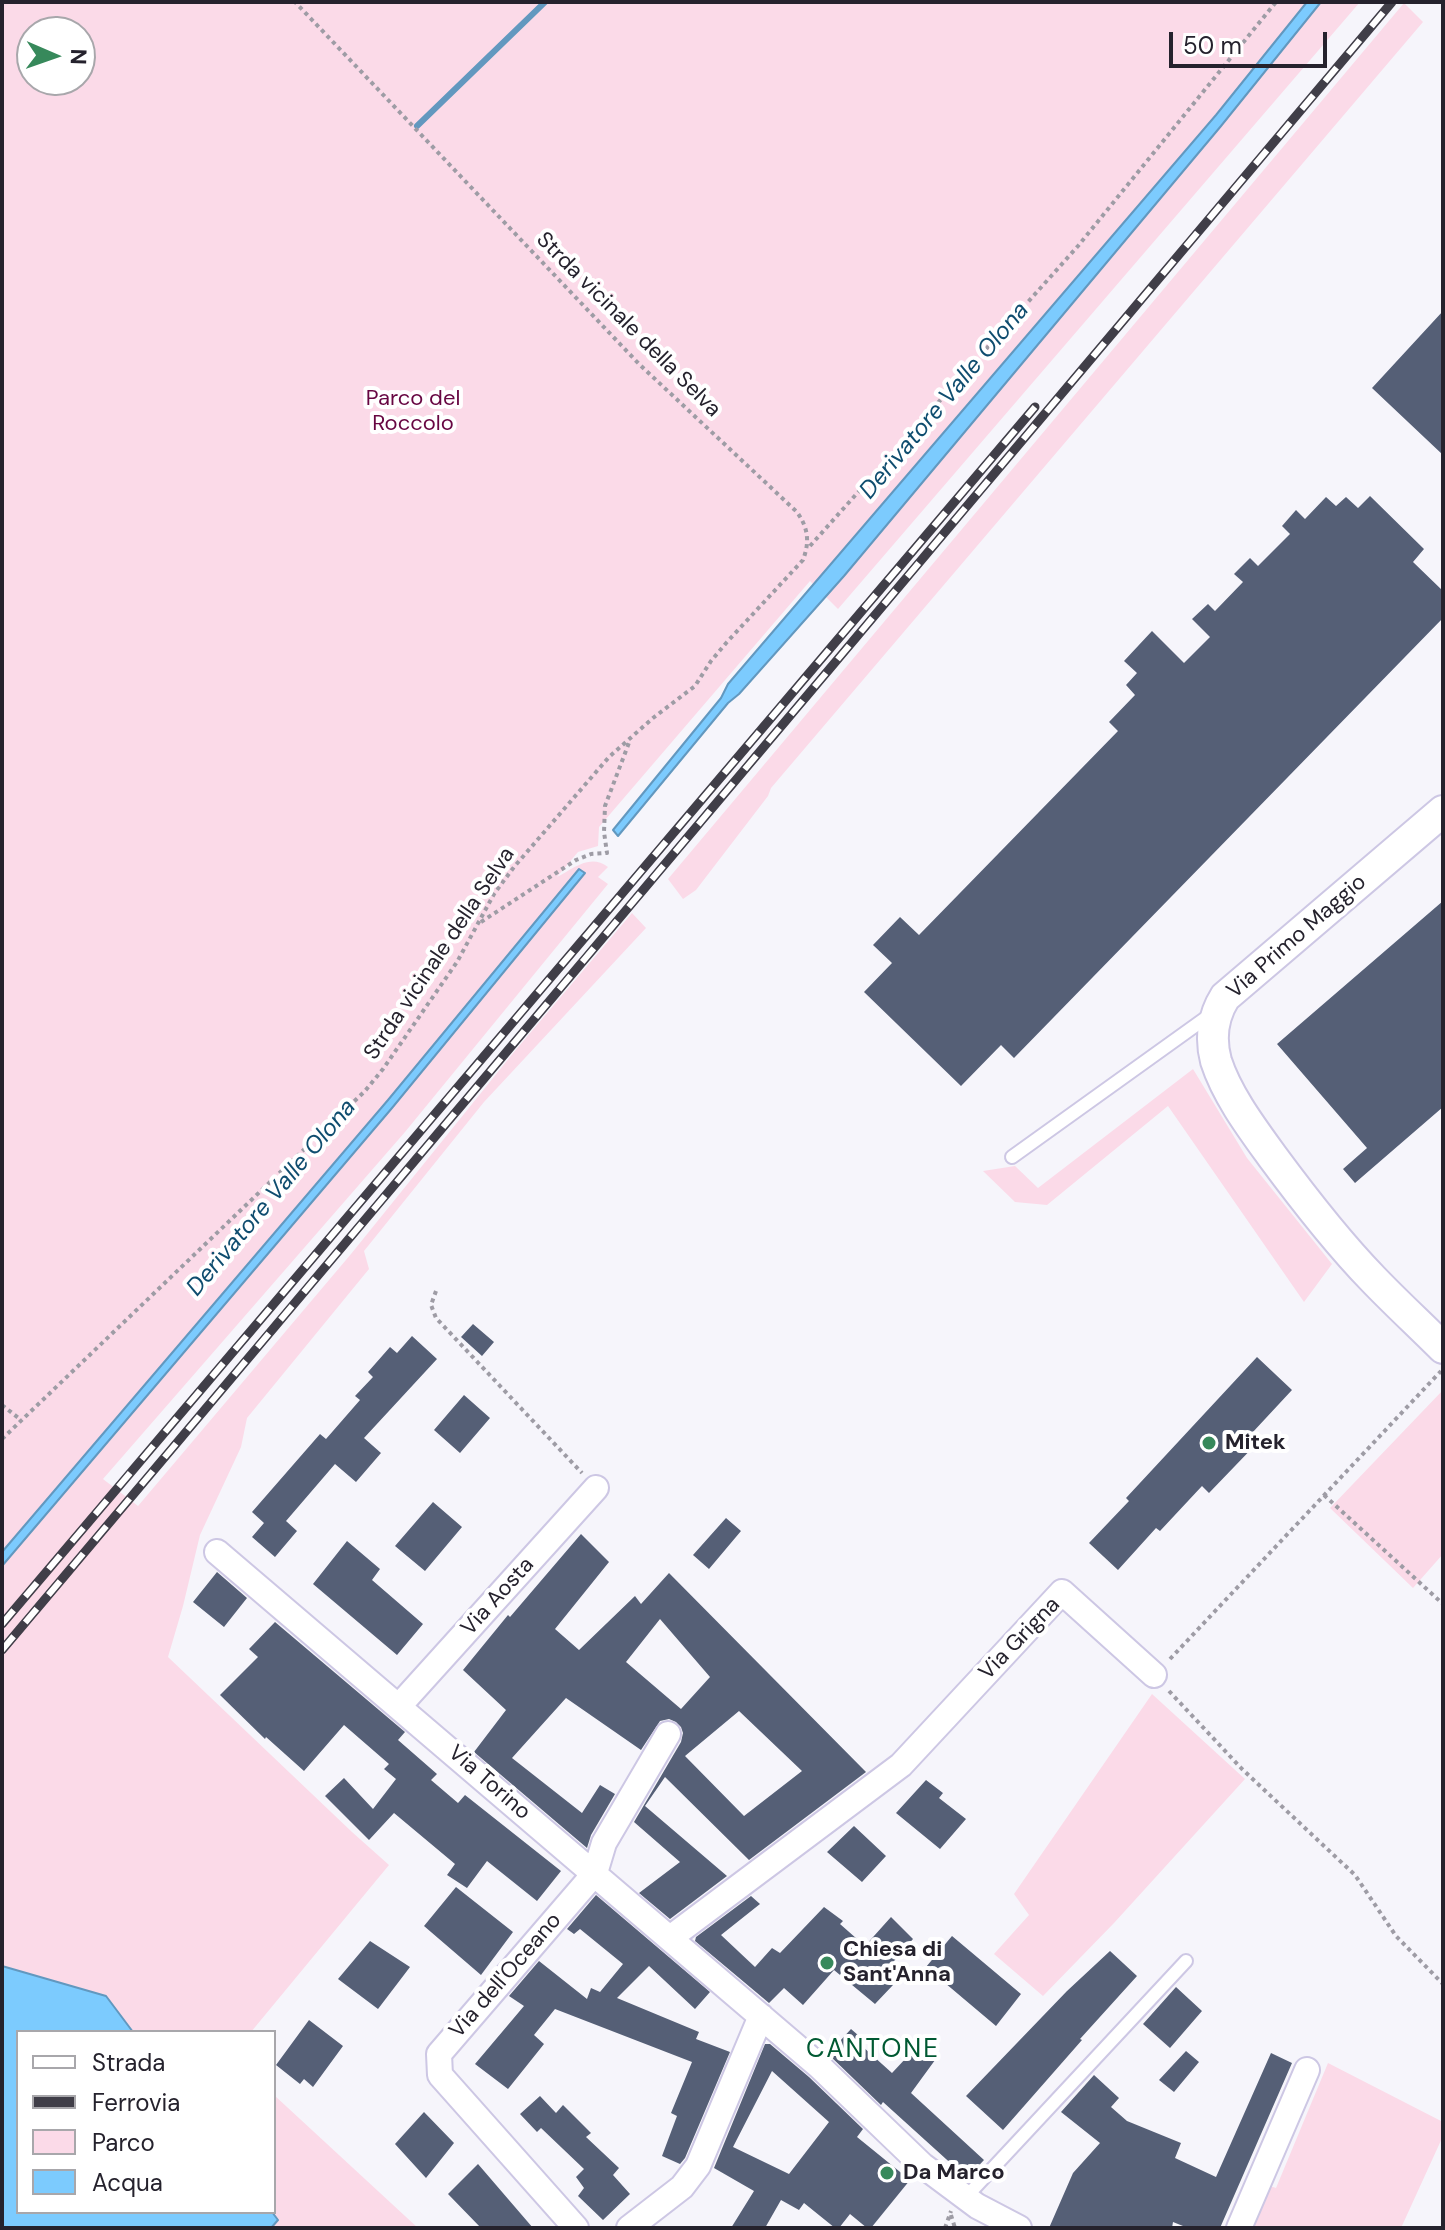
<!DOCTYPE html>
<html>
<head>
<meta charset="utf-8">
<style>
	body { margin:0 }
	#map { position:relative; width:1445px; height:2230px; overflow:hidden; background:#f6f5fb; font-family:"DM Sans",sans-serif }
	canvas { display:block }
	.frame { position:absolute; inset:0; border:4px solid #25222d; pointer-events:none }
	.legend { position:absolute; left:16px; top:2030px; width:260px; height:184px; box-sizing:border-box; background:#fff; border:2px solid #a8a7ab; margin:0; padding:10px 14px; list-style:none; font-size:24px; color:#25222d }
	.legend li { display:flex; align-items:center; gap:16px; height:40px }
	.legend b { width:40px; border:2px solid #a8a7ab }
	.north { position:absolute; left:16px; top:16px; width:80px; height:80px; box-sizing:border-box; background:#fff; border:2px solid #a8a7ab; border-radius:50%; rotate:92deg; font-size:22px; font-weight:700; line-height:32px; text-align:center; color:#25222d }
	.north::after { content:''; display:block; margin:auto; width:28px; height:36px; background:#37895b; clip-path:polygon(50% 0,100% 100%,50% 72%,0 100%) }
	.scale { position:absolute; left:1169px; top:32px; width:158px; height:36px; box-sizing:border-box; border:4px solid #25222d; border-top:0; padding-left:10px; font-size:24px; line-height:28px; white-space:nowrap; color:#25222d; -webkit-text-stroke:6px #fff; paint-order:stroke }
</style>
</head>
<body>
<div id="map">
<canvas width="1445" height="2230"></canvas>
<div class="frame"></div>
<ul class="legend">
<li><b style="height:10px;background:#fff"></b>Strada</li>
<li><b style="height:10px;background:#403e48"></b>Ferrovia</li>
<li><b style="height:22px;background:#fbdae8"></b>Parco</li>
<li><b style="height:22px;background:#7ccbfe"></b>Acqua</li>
</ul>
<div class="north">N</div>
<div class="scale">50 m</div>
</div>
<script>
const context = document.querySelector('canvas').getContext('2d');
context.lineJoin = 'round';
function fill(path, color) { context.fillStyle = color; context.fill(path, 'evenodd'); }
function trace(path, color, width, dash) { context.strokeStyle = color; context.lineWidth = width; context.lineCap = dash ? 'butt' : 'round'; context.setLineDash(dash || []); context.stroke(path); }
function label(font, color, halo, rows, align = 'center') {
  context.font = font + ' "DM Sans",sans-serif'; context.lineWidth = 8; context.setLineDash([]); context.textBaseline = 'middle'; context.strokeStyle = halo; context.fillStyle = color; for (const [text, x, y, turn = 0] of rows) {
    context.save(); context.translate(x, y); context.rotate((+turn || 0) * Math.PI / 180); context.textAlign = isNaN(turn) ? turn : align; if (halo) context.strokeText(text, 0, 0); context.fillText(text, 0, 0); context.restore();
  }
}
fill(new Path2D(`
	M2 2H1360L838 609 810 581 599 827 598 846 578 852 557 877C573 869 590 853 608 867L598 877 608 884 405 1132 103 1479 138 1506 351 1254 514 1052 632 913 646 928 484 1102 364 1251 369 1269 247 1418 241 1447 200 1535 183 1606 168 1657 352 1832 389 1865 251 2032H18V2212H274V2095L418 2228H2ZM32 32H80V80H32Z
	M1404 3 1423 22 771 788 768 796 696 890 683 899 668 879Z
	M1193 1069 1247 1158 1332 1264 1304 1302 1168 1106 1047 1205 1015 1202 983 1171 1015 1166 1038 1188Z
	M1443 1390V1554L1413 1588 1330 1508Z
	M1152 1694 1245 1779 1114 1923 1043 1996 994 1954 1029 1915 1014 1894Z
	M1328 2063 1443 2122V2136L1401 2228H1247L1267 2185 1276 2188Z`), '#fbdae8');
const water = new Path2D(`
	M1307 2H1321L1221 126 844 576 739 694 728 703 618 836 613 830 721 698 728 684 1216 115Z
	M579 869 585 873 392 1108 2 1566V1552L388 1100Z
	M2 1966 106 1996 133 2032H18V2212H272L278 2220 271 2228H2Z`);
fill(water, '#7ccbfe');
trace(water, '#6298bf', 2);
trace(new Path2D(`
	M417 126 545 2`), '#6298bf', 6);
fill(new Path2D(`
	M1443 311V455L1372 388Z
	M1370 496 1424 549 1413 562 1443 591V618L1014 1058 1001 1045 961 1086 864 992 892 963 873 945 900 917 919 935 1118 731 1109 722 1135 695 1126 685 1137 673 1124 661 1152 631 1184 663 1210 637 1192 619 1208 604 1215 611 1243 582 1234 574 1250 558 1258 566 1290 534 1282 526 1296 510 1305 519 1326 497 1336 506 1346 497 1358 508Z
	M1443 901V1107L1355 1183 1343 1169 1367 1148 1277 1044Z
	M473 1324 494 1342 482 1356 461 1337Z
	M412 1336 437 1359 364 1438 381 1453 356 1482 335 1464 286 1521 297 1531 275 1557 252 1537 264 1523 252 1512 320 1434 326 1439 360 1400 355 1396 373 1377 368 1372 390 1347 397 1353Z
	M1257 1357 1292 1390 1252 1433 1260 1440 1209 1493 1202 1486 1160 1531 1156 1528 1118 1570 1089 1543 1129 1501 1126 1498Z
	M464 1395 490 1418 460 1453 434 1430Z
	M433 1502 462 1527 425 1571 395 1546Z
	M726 1518 741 1531 709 1569 693 1555Z
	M581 1534 609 1562 555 1629 579 1650 635 1596 641 1604 669 1573 866 1772 749 1860 665 1777 645 1806 727 1876 670 1919 639 1893 680 1862 634 1822 681 1742 683 1733 681 1727 676 1722 669 1719 660 1721 641 1750 566 1698 512 1758 582 1813 600 1785 615 1794 591 1835 587 1848 474 1752 506 1710 463 1670 508 1615 510 1617ZM660 1619 710 1677 681 1709 626 1662ZM739 1711 802 1771 744 1816 685 1756Z
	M347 1541 380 1569 372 1580 423 1624 397 1655 313 1584Z
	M217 1572 247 1598 224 1627 193 1602Z
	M275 1622 405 1732 398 1740 437 1774 431 1780 458 1803 465 1795 561 1871 537 1901 487 1861 467 1888 447 1875 455 1864 394 1813 369 1840 325 1796 344 1778 373 1809 396 1779 384 1769 389 1764 344 1725 304 1771 266 1737 265 1739 220 1695 258 1657 249 1649Z
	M926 1780 943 1793 939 1798 966 1819 940 1849 896 1813Z
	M854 1826 886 1856 862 1882 827 1852Z
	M456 1887 513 1932 481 1975 424 1926Z
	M596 1895 710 1992 695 2009 649 1966 617 1998 699 2032 696 2039 730 2052 685 2158 680 2164 662 2156 677 2116 671 2113 692 2062 555 2009 534 2035 544 2044 508 2089 475 2064 524 2006 509 1996 539 1961 587 1999 591 1988 600 1992 623 1964 580 1929 574 1934 567 1929Z
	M751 1896 760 1904 721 1935 755 1967 772 1948 780 1953 824 1907 843 1921 840 1924 865 1946 891 1917 913 1939 882 1975 893 1985 875 2004 834 1970 803 2005 784 1988 769 2003 695 1941 696 1937Z
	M952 1936 1021 1994 996 2026 926 1967Z
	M370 1941 410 1967 378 2009 338 1979Z
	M1110 1951 1137 1976 1080 2039 1082 2040 1003 2130 966 2096 1067 1991Z
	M1176 1987 1202 2011 1170 2048 1143 2024Z
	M309 2020 343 2046 313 2087 304 2079 300 2084 276 2065Z
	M851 2029 866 2042 862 2046 892 2073 922 2041 938 2056 911 2093 984 2160 967 2178 883 2102 881 2105 828 2054Z
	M765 2044H770L809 2077 863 2129 857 2137 910 2180 871 2228H867L850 2214 839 2228H835L804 2203 799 2210 781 2200 765 2228H731L754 2191 714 2168ZM772 2071 829 2122 789 2174 733 2147Z
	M1186 2051 1199 2062 1174 2092 1159 2080Z
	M1271 2053 1292 2063 1220 2228H1188L1173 2222 1172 2228H1049L1073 2173 1100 2143 1061 2112 1094 2075 1119 2098 1111 2107 1127 2121 1181 2143 1175 2158 1216 2177Z
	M540 2096 556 2113 563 2105 591 2133 586 2137 619 2168 613 2175 630 2194 603 2220 578 2196 584 2188 576 2177 584 2169 541 2128 537 2132 520 2114Z
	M424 2112 454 2143 426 2178 395 2144Z
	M478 2164 533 2228H481L448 2194Z`), '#555f76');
const service = new Path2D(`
	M1012 1157 1210 1015
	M966 2197 1186 1961`);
const minor = new Path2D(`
	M217 1552 819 2066 922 2165 977 2206 1019 2228
	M399 1706 596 1488
	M670 1938 901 1765 1062 1592 1154 1675
	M576 2228 440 2075 439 2054 595 1873 604 1843 668 1734
	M629 2228 682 2187 698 2166 761 2016
	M1239 2228 1307 2070`);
const tertiary = new Path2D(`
	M1443 811 1225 997C1213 1016 1210 1039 1216 1061 1227 1095 1251 1127 1272 1156 1303 1198 1336 1241 1373 1279 1396 1303 1420 1325 1443 1348`);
trace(service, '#cdc7e4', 16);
trace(minor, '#cdc7e4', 28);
trace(tertiary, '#cdc7e4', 34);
trace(new Path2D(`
	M810 546 1078 246 1276 2
	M481 922 576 860 591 854 607 853 604 832 605 806 630 740
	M436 1291 431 1305 436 1318 582 1473
	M2 1405 21 1420
	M2 1439 365 1091 383 1069 457 962 494 894 514 867 609 757 653 718 695 686 711 661 727 642 803 560C810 541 808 528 797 512L639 364 295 2
	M1324 1495 1443 1604
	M1170 1659 1441 1371
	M1169 1691 1242 1769 1355 1875 1396 1936 1443 1984
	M951 2215 955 2228
	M945 2228 951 2211`), '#9e9ca5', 4, [4, 4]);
trace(service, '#fff', 12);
trace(minor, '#fff', 24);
trace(tertiary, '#fff', 30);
const rail = new Path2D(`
	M2 1624 1035 407
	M2 1650 1392 2`);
trace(rail, '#403e48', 9);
trace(rail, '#fff', 6, [18]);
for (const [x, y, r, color] of [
	[1209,1443,8,"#37895b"],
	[827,1963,8,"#37895b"],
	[887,2173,8,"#37895b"]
]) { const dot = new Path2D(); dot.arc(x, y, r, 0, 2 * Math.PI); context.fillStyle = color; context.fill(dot); trace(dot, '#fff', 3); }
label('22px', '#25222d', '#fff', [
	["Strda vicinale della Selva",628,325,45],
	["Via Primo Maggio",1297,937,-41],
	["Strda vicinale della Selva",440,954,-56],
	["Via Aosta",498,1597,-48],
	["Via Grigna",1020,1639,-46],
	["Via Torino",489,1783,41],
	["Via dell'Oceano",506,1976,-49]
]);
label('22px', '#670642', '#fff', [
	["Parco del",413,399],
	["Roccolo",413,424]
]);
label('bold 22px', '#25222d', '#fff', [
	["Mitek",1225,1443],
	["Chiesa di",843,1950],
	["Sant'Anna",843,1975],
	["Da Marco",903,2173]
], 'left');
label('italic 24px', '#0f4d6f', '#fff', [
	["Derivatore Valle Olona",945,401,-50],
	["Derivatore Valle Olona",272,1198,-50]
]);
context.letterSpacing = '2px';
label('26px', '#005932', '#fff', [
	["CANTONE",873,2050]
]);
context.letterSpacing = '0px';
</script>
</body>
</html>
